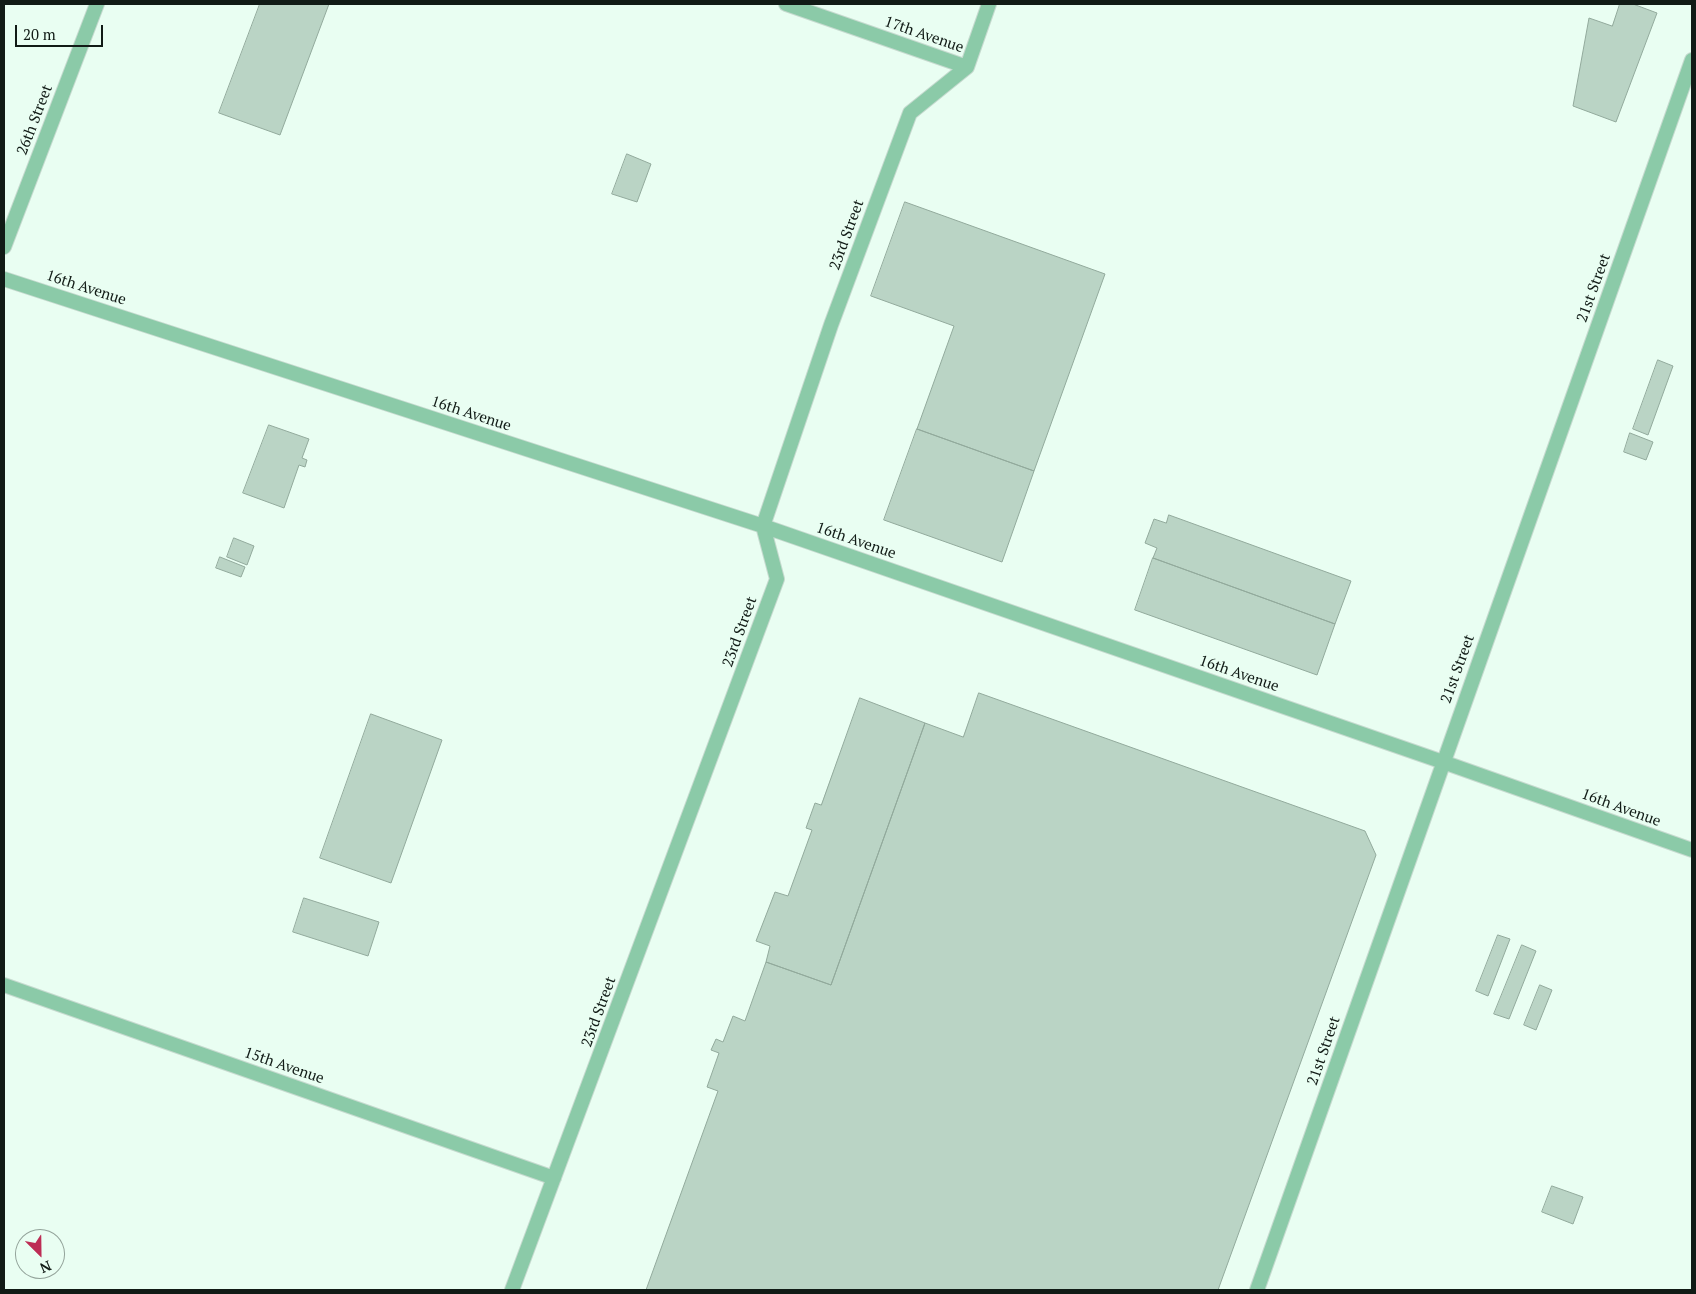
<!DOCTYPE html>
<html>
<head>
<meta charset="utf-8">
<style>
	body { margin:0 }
	#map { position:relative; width:1696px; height:1294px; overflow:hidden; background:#e9fef2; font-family:"PT Serif",serif }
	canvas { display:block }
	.frame { position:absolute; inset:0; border:5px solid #111b16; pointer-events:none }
	.north { position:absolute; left:15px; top:1229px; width:50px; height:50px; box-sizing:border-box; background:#e9fef2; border:1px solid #93a39a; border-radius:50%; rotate:157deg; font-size:14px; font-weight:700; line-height:20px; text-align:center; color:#111b16 }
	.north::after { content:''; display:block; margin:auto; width:18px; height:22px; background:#bd2d55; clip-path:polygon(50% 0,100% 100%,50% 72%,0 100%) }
	.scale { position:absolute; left:15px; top:25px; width:88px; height:22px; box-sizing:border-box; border:2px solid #111b16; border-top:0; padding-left:6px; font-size:15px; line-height:18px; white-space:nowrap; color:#111b16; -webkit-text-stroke:4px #e9fef2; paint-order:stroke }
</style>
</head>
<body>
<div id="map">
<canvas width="1696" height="1294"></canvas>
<div class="frame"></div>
<div class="north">N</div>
<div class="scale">20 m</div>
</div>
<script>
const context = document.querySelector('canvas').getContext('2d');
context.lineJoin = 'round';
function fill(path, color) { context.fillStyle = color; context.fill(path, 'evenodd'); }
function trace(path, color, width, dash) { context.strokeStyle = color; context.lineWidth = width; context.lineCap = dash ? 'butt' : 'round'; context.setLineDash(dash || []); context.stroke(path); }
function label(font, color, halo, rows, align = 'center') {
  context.font = font + ' "PT Serif",serif'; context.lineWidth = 4; context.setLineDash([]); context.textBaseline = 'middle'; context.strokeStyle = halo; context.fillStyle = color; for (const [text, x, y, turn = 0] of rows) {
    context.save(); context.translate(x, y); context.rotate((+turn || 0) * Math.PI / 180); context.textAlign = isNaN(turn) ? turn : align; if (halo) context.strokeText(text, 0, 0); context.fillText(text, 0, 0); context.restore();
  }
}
const building = new Path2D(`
	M260 4H329L280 135 219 113Z
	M1620 4H1633L1657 13 1616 122 1573 106 1589 18 1612 26Z
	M627 154 651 164 637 202 612 194Z
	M905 202 1105 274 1034 471 917 429 954 326 871 296Z
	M1658 360 1673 366 1648 435 1633 429Z
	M269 425 309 439 302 458 307 460 305 467 299 465 284 508 243 493Z
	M917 429 1034 471 1002 562 884 520Z
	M1630 433 1653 442 1646 460 1624 452Z
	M1169 515 1351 581 1335 624 1153 558 1157 548 1145 543 1154 519 1166 523Z
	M234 538 254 546 247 565 227 557Z
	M220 557 245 567 241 577 216 568Z
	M1153 558 1335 624 1317 675 1135 610Z
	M979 693 1365 831 1376 855 1218 1290H646L718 1091 707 1087 719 1053 711 1050 716 1039 723 1042 733 1016 745 1021 766 962 831 985 925 723 963 737Z
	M860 698 925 723 831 985 766 962 770 946 756 941 775 892 788 896 812 830 806 828 815 803 821 805Z
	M371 714 442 740 391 883 320 858Z
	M304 898 379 922 368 956 293 932Z
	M1498 935 1510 939 1488 996 1476 991Z
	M1522 945 1536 951 1509 1019 1494 1014Z
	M1540 985 1552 990 1536 1030 1524 1025Z
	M1552 1186 1583 1197 1573 1224 1542 1212Z`);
fill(building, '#bad4c5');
trace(building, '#92aa9c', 1);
const lane = new Path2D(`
	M786 4 967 67
	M4 247 97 4
	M4 279 763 526 1443 762 1692 850
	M4 985 554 1178
	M512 1290 777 579 763 526 831 325 910 113 967 67 989 4
	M1257 1290 1692 60`);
trace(lane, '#c6dacf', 16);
trace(lane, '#8bcaa8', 14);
label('15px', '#111b16', '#e9fef2', [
	["17th Avenue",924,35,19],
	["26th Street",35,120,-69],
	["23rd Street",847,235,-70],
	["16th Avenue",86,288,18],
	["21st Street",1594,288,-70],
	["16th Avenue",471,414,18],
	["16th Avenue",856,541,19],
	["23rd Street",740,632,-70],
	["21st Street",1458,669,-70],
	["16th Avenue",1239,674,19],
	["16th Avenue",1621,808,20],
	["23rd Street",599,1012,-70],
	["21st Street",1324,1051,-71],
	["15th Avenue",284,1066,19]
]);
</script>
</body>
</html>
